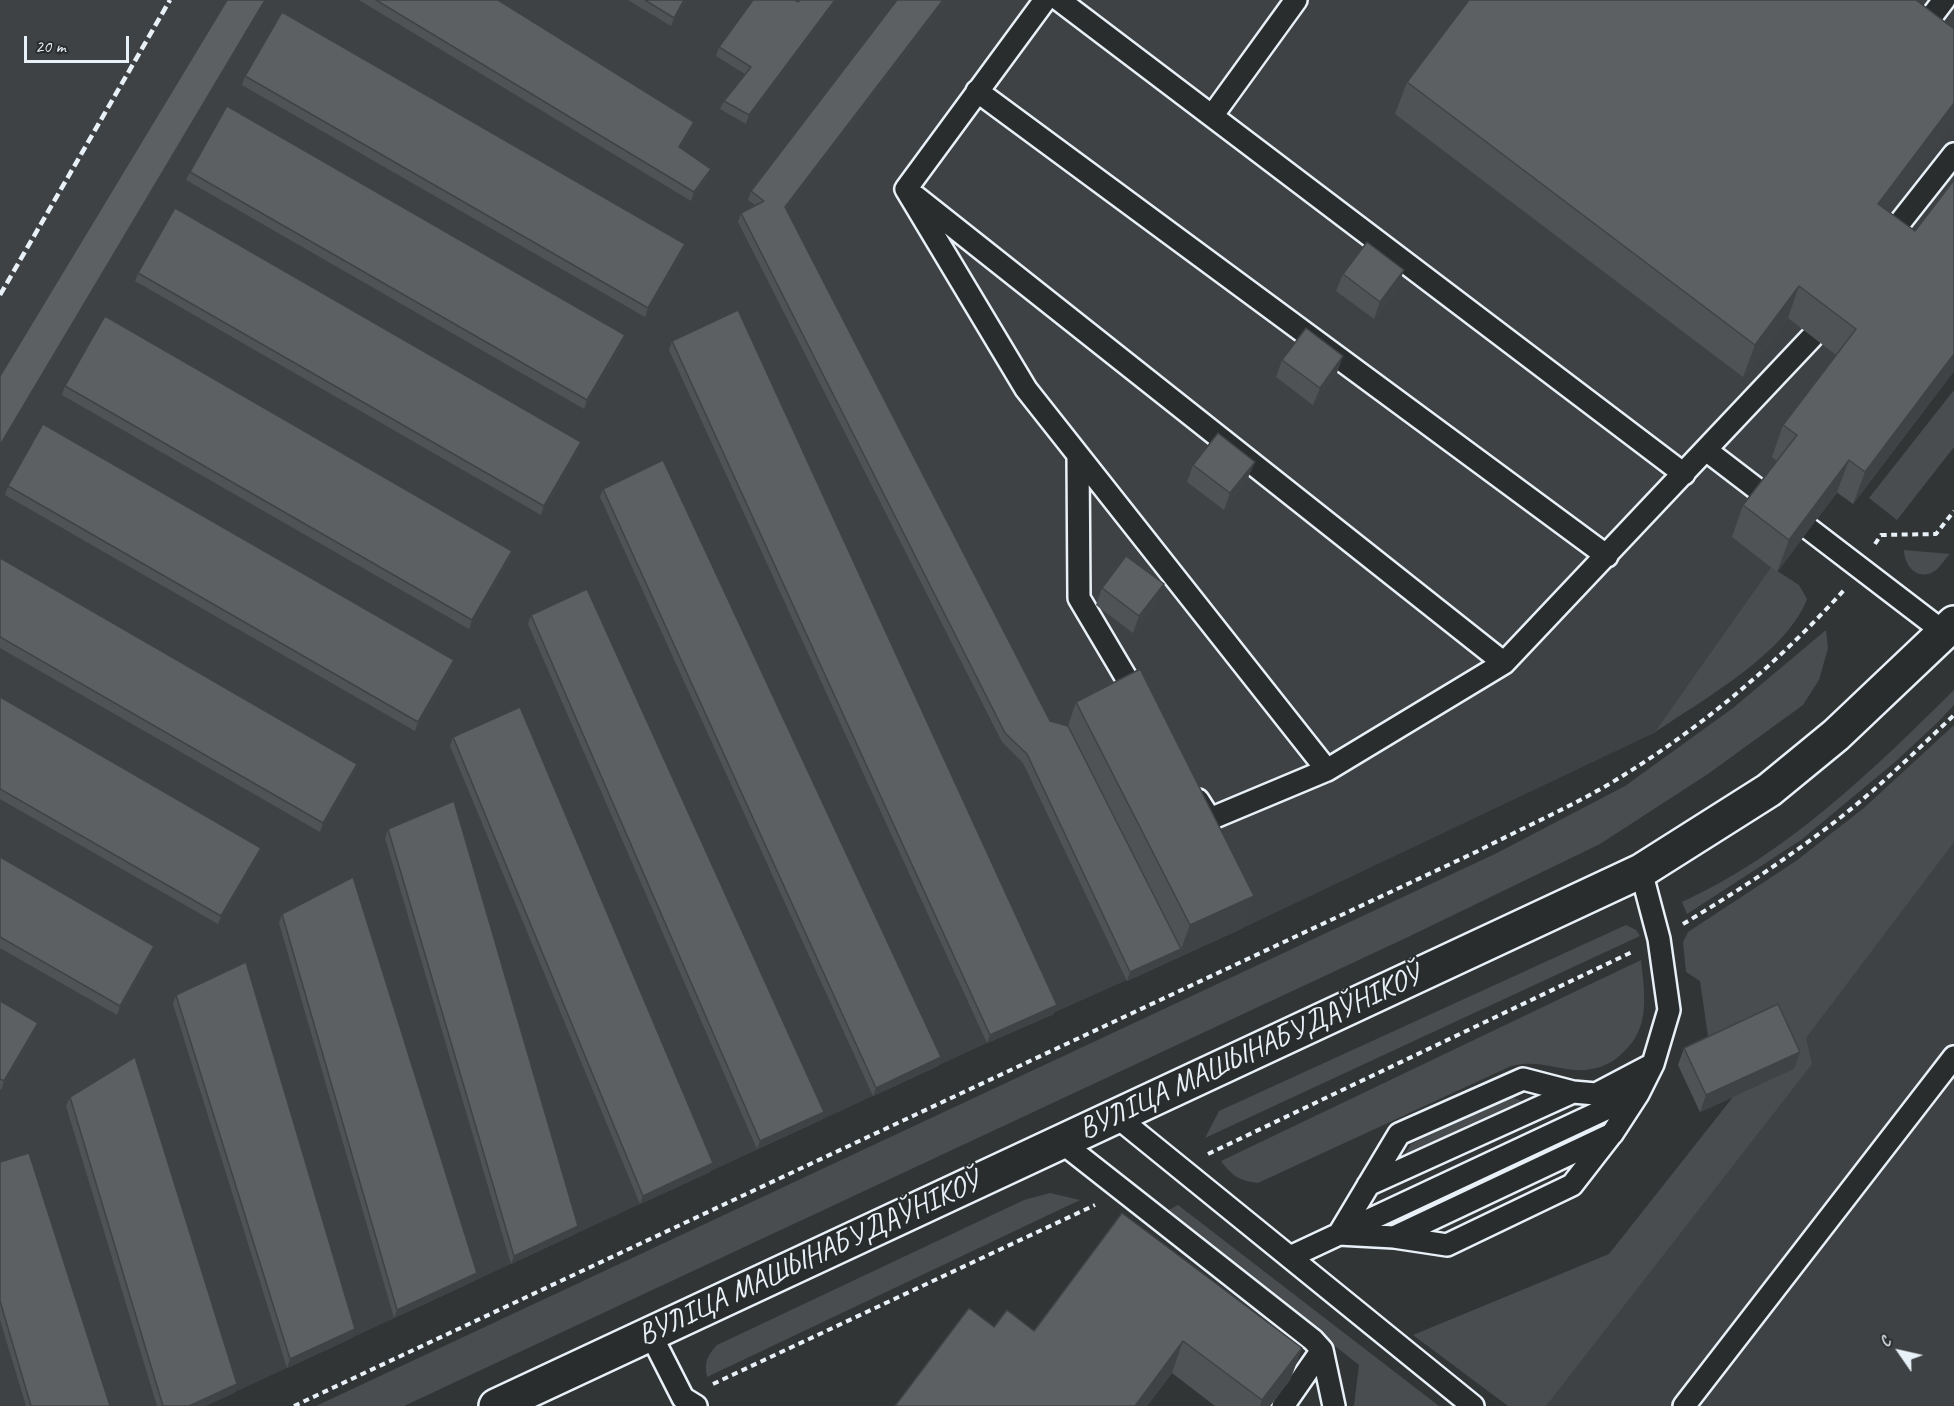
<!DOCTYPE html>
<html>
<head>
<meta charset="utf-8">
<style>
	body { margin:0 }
	#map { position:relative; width:1954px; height:1406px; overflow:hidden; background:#323536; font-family:Caveat,sans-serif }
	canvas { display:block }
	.north { position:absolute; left:1870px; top:1322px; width:60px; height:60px; -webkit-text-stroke:4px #2a2d2e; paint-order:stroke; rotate:304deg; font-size:16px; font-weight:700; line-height:24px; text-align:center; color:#e8f1f8 }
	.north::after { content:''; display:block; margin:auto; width:21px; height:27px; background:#e8f1f8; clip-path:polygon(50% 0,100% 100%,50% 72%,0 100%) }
	.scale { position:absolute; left:24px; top:36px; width:105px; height:27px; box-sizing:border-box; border:3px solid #e8f1f8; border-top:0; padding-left:8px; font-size:18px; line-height:21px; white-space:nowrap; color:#e8f1f8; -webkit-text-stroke:4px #2a2d2e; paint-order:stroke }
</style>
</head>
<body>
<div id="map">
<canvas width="1954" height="1406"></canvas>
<div class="north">С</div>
<div class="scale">20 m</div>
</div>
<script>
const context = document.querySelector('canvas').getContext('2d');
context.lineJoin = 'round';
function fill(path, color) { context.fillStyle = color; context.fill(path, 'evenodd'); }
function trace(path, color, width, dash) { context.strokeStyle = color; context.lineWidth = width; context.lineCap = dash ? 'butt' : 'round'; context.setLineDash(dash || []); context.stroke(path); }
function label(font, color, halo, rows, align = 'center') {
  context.font = font + ' Caveat,sans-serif'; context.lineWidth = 4.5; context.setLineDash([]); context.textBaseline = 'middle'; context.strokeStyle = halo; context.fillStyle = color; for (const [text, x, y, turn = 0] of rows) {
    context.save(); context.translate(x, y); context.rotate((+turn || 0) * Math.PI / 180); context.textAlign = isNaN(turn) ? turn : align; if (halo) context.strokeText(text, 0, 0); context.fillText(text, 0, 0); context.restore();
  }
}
fill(new Path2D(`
	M0 0H1954V371L1853 504 1837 493 1777 572 1771 567 1654 733 1243 928 1002 1036 205 1406H0Z
	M1954 788V1406H1530L1733 1097 1700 1112 1678 1065 1772 1021Z`), '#3f4244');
fill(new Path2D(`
	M1954 390V447L1897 520 1869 498Z
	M1904 550 1950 554C1945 559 1939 569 1933 572 1916 581 1904 564 1904 550Z
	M1771 567 1799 585 1807 599C1786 654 1702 700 1654 733Z
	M1826 630 1828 648 1819 680 1803 705 1708 774 1600 844 1408 937 404 1406H316L1497 853 1625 786 1733 708Z
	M1954 690V705L1938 722 1895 762 1801 840 1687 914 1682 902C1787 854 1873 770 1954 690Z
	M1954 725V842L1806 1038 1812 1064 1546 1406H1508L1413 1335 1609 1254 1733 1097 1710 1050 1700 981 1686 972 1683 942 1688 932 1796 861 1865 807Z
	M1626 925 1636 930 1640 936 1205 1138 1219 1111Z
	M1641 960C1645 998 1651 1031 1618 1057 1606 1067 1591 1071 1575 1070 1550 1068 1537 1060 1511 1066L1258 1183C1240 1181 1232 1176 1221 1161Z
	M1511 1097 1525 1102 1403 1158 1411 1144Z
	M1050 1193 1080 1200 707 1377C704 1362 707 1356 717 1345L1024 1200Z
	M1178 1205 1439 1406H1354L1359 1365 1165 1212Z`), '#494d4f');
const lane = new Path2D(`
	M1045 0 906 189 1026 389 1327 770 1504 663 1812 337
	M1059 0 1684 474
	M1883 0 1922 29 1944 0
	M977 91 1607 556
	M1212 116 1296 0
	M916 197 1504 663
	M1883 244 1954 154
	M1706 450 1945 633
	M1078 455 1079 598 1140 701
	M1198 800 1210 819 1327 770
	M1638 1094 1612 1134 1394 1237 1339 1234 1399 1134 1523 1079 1573 1092 1596 1094 1653 1064
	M1116 1116 1473 1406
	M1060 1141 1313 1340 1322 1350 1334 1406
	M1368 1185 1573 1092
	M1394 1237 1447 1245 1572 1185 1610 1136
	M1290 1257 1638 1094 1653 1064 1669 1010 1659 939 1641 871
	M650 1333 683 1398 696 1406
	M1283 1406 1322 1350
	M1684 1406 1954 1057`);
const secondary = new Path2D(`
	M496 1406 1641 871 1769 790 1836 735 1954 623`);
trace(lane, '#e8f1f8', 26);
trace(secondary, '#e8f1f8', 38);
trace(new Path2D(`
	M1875 544 1881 535 1936 534 1954 511
	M1683 924C1730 896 1776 866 1820 833 1868 798 1911 756 1954 715
	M1208 1154 1632 952
	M713 1384 1095 1205
	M294 1406 1478 851C1526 826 1578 804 1624 775 1706 724 1780 661 1844 590`), '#e8f1f8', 4, [6, 4.5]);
trace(lane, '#2a2d2e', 21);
trace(secondary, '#2a2d2e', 33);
trace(new Path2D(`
	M0 295 170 0`), '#e8f1f8', 4.5, [9, 4.5]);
fill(new Path2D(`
	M359 0H498L694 122 691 131 680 148 708 177 691 201Z
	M628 0H687L671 26Z
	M795 0 746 124 720 109 724 101 745 74 716 56 719 47Z
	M897 0H946L786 210 1050 721 1068 726 1076 702 1243 928 1127 981 1023 763 1002 742 738 222 741 213 755 205 748 200 751 191Z
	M1954 29V120L1886 210 1915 231 1954 180V371L1853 504 1837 492 1777 572 1732 537 1743 505 1777 461 1772 457 1783 425 1836 355 1788 318 1743 377 1395 114 1407 82Z
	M245 76 685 244 682 253 645 317 242 85Z
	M190 172 625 335 622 344 584 409 186 180Z
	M138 273 578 450 541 515 135 281Z
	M1343 274 1398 287 1374 319 1336 291Z
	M672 341 1054 1014 987 1043 669 350Z
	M1282 360 1337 373 1313 405 1276 377Z
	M65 386 512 551 509 559 469 629 62 395Z
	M1193 465 1248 478 1224 510 1187 482Z
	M8 486 454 660 451 669 415 731 5 495Z
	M603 489 941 1057 938 1066 873 1096 600 497Z
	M0 558 357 764 354 772 320 832 0 648Z
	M1102 588 1157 601 1133 633 1096 605Z
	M531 615 824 1112 821 1120 757 1149 528 624Z
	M0 697 261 848 258 856 218 924 0 799Z
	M453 737 713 1163 710 1172 640 1204 450 746Z
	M388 829 575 1234 511 1264 385 838Z
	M0 857 151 954 117 1015 0 948Z
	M282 914 474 1281 394 1318 279 923Z
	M176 995 355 1329 352 1338 287 1368 173 1004Z
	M0 1001 35 1031 1 1090 0 1089Z
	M1684 1048 1794 1069 1700 1112 1678 1065Z
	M70 1097 237 1384 234 1393 205 1406H157L66 1106Z
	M0 1162 110 1406H26L0 1320Z
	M994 1327 1034 1331 1302 1348 1290 1380 1270 1406H1215L1172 1373 1147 1406H895Z`), '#4f5355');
fill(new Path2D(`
	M265 0H267L0 448V445Z
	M684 0H687L671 26 674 18Z
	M835 0H839L746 124 749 115Z
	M943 0H946L782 216 785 207Z
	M1954 103V120L1867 236 1878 204Z
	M694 122 691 131 676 156 679 147Z
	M711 169 708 177 691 201 694 192Z
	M685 244 682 253 645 317 648 308Z
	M1404 270 1398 287 1374 319 1380 302Z
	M1799 286 1788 318 1743 377 1755 345Z
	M625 335 622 344 584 409 587 400Z
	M1954 354V371L1853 504 1865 472Z
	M1343 356 1337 373 1313 405 1320 388Z
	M581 442 578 450 541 515 544 506Z
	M1849 460 1837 492 1777 572 1789 540Z
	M1255 462 1248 478 1224 510 1230 493Z
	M512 551 509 559 469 629 472 620Z
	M1164 584 1157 601 1133 633 1139 616Z
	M454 660 451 669 415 731 418 722Z
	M357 764 354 772 320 832 323 823Z
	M261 848 258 856 218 924 221 916Z
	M1254 896 1243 928 1127 981 1130 972 1181 949 1190 925Z
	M154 946 151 954 117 1015 120 1006Z
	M1057 1005 1054 1014 987 1043 990 1035Z
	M38 1023 35 1031 1 1090 4 1081Z
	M1800 1052 1794 1069 1700 1112 1706 1095Z
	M941 1057 938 1066 873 1096 876 1088Z
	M824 1112 821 1120 757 1149 760 1141Z
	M713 1163 710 1172 640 1204 643 1196Z
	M578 1226 575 1234 511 1264 514 1256Z
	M477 1273 474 1281 394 1318 397 1310Z
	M355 1329 352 1338 287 1368 290 1359Z
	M1183 1341 1172 1373 1147 1406H1135Z
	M1302 1348 1290 1380 1270 1406H1260L1262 1400Z
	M237 1384 234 1393 205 1406H189Z`), '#404345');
const building = new Path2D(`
	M227 0H265L0 445V376Z
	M376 0H498L694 122 679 147 711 169 694 192Z
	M645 0H684L674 18Z
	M753 0H795L798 2 800 0H835L749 115 724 101 751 67 719 47Z
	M897 0H943L785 207 1050 721 1068 726 1181 949 1130 972 1027 754 1005 733 741 213 764 201 751 191Z
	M1469 0H1916L1954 29V103L1878 204 1915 231 1954 180V354L1865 472 1849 460 1789 540 1743 505 1797 435 1783 425 1856 329 1799 286 1755 345 1407 82Z
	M282 12 685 244 648 308 245 76Z
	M227 106 625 335 587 400 190 172Z
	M175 208 581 442 544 506 138 273Z
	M1367 242 1404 270 1380 302 1343 274Z
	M738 310 1057 1005 990 1035 672 341Z
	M105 316 512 551 472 620 65 386Z
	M1306 328 1343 356 1320 388 1282 360Z
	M43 424 454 660 418 722 8 486Z
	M1218 433 1255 462 1230 493 1193 465Z
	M663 460 941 1057 876 1088 603 489Z
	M1126 556 1164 584 1139 616 1102 588Z
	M0 558 357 764 323 823 0 637Z
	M587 589 824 1112 760 1141 531 615Z
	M1140 669 1254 896 1190 925 1076 702Z
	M0 697 261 848 221 916 0 789Z
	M520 707 713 1163 643 1196 453 737Z
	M454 801 578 1226 514 1256 388 829Z
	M0 857 154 946 120 1006 0 937Z
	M353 877 477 1273 397 1310 282 914Z
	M246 962 355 1329 290 1359 176 995Z
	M0 1001 38 1023 4 1081 0 1079Z
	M1778 1004 1800 1052 1706 1095 1684 1048Z
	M135 1057 237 1384 189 1406H163L70 1097Z
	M29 1153 110 1406H31L0 1301V1162Z
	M1122 1213 1302 1348 1262 1400 1183 1341 1135 1406H895L969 1308 994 1327 1007 1310 1034 1331Z`);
fill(building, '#5c6063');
trace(building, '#404345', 1.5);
label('30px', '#e8f1f8', '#2a2d2e', [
	["ВУЛІЦА МАШЫНАБУДАЎНІКОЎ",1250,1053,-25],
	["ВУЛІЦА МАШЫНАБУДАЎНІКОЎ",809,1259,-25]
]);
</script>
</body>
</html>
